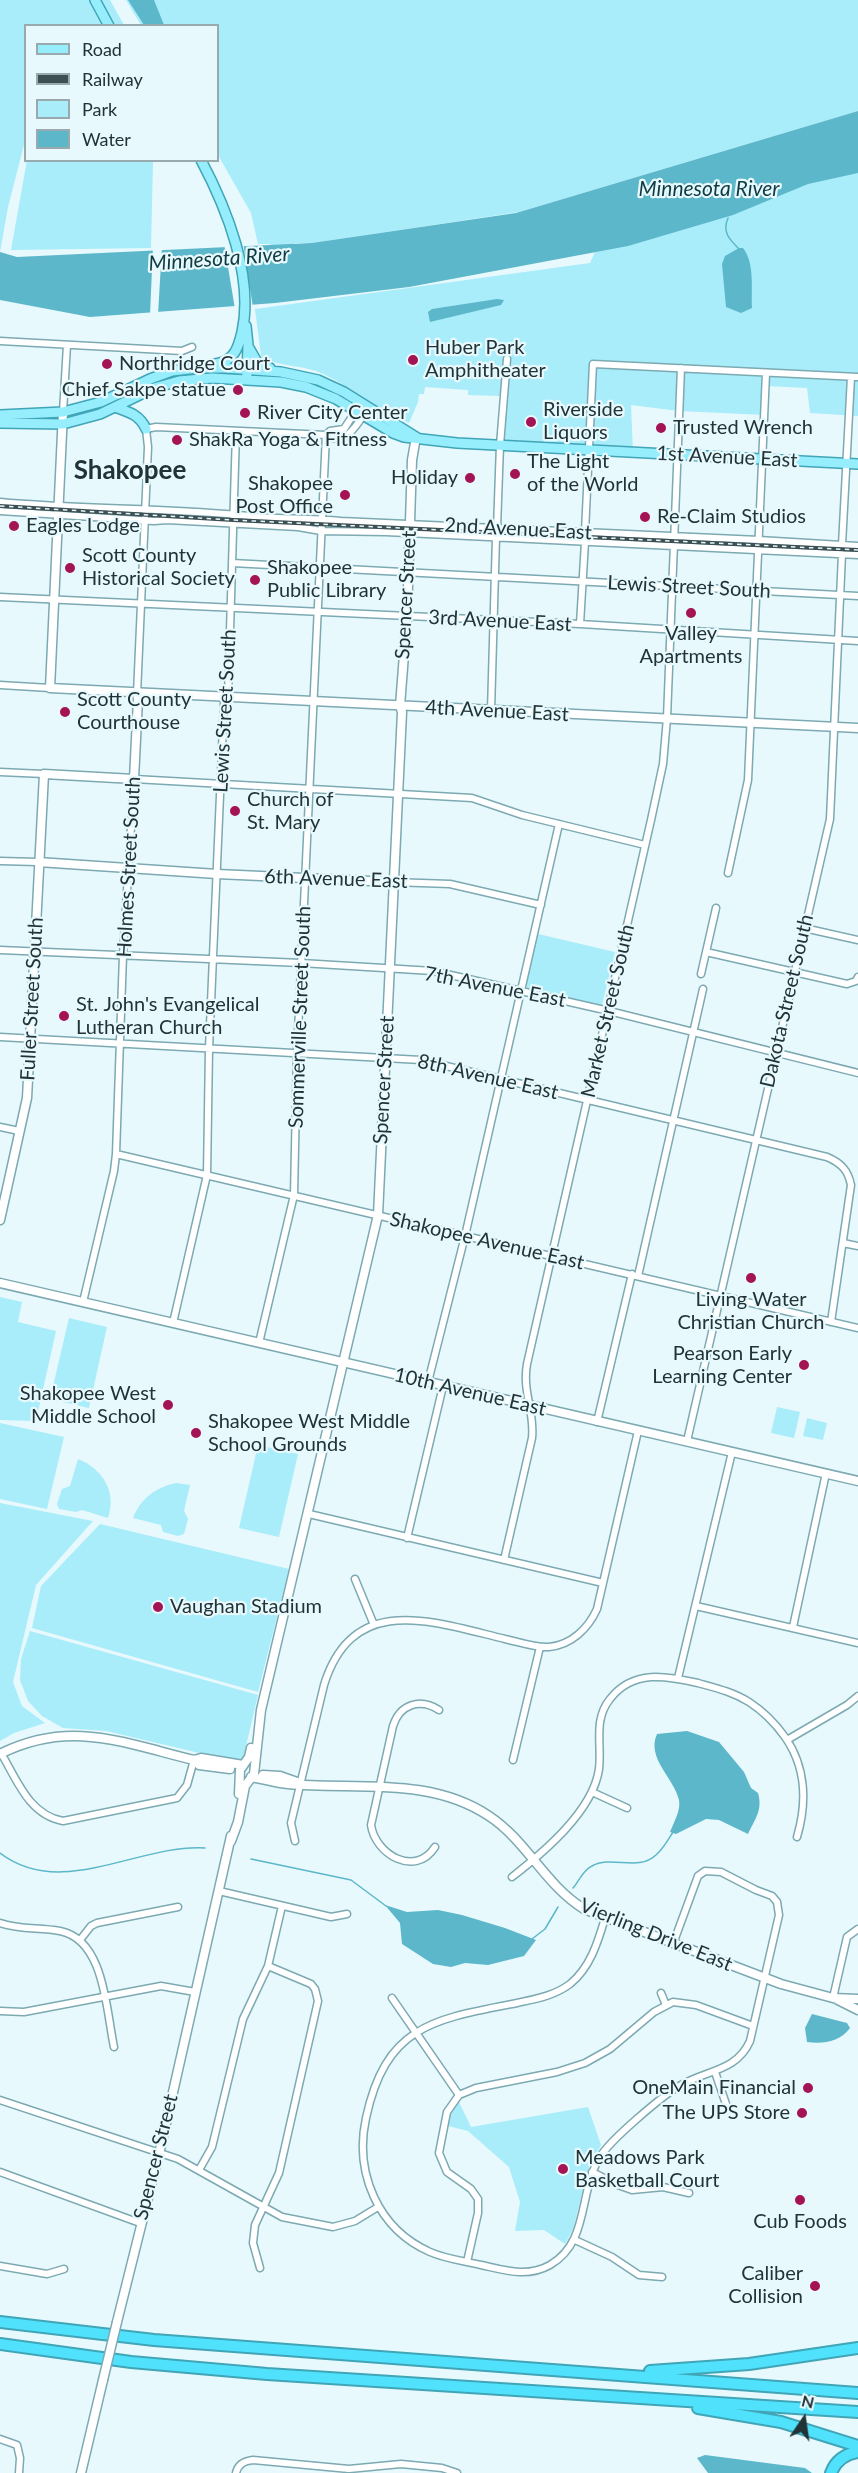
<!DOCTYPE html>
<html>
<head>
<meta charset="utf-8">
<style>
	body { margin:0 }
	#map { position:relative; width:858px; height:2473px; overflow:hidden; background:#e7f9fd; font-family:Lato,sans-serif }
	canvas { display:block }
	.legend { position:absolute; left:24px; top:24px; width:195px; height:138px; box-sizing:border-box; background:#e7f9fd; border:2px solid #98aaae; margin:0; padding:8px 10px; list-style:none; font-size:18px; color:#213337 }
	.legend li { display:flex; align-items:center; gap:12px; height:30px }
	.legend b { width:30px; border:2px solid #98aaae }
	.north { position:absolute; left:774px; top:2389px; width:60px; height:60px; -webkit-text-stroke:4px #e7f9fd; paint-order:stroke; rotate:13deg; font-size:16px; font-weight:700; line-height:24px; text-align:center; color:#213337 }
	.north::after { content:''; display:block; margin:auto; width:21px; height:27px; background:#213337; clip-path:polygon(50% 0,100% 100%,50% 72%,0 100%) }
</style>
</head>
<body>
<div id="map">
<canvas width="858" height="2473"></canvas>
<ul class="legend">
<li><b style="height:8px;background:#96eefd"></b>Road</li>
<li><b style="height:8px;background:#3d4f53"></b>Railway</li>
<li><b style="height:16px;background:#a9ecfa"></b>Park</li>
<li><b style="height:16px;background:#5bb7c9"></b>Water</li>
</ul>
<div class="north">N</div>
</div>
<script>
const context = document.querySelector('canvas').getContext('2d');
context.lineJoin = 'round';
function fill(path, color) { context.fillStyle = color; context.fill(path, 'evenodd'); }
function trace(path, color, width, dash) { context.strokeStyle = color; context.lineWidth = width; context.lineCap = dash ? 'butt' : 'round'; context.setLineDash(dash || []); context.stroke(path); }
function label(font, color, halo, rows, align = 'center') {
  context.font = font + ' Lato,sans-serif'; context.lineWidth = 4.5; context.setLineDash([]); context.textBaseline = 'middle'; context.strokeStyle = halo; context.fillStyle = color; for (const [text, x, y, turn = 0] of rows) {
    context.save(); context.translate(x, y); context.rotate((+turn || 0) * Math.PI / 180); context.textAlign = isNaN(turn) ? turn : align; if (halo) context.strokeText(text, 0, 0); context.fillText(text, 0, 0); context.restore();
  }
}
fill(new Path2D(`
	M0 0H110L124 25 26 26 25 141 8 207 0 252Z
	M126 0H858V111L519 212 313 243H294L293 247 273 250 270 244H258L251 213 218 155V26L141 25Z
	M858 156V416L810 413 807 388 766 386 765 415 679 411 631 405 633 452 500 445 507 360 502 363 501 396 468 395V390L425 387 424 394H419L418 402 409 423C378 410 353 388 323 374 303 364 279 368 261 356L255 309 590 263 595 252 625 245Z
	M27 160 153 161 151 248 11 250Z
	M538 934 615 952 602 1005 600 1006 528 989 526 985Z
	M0 1297 22 1302 18 1322 56 1331 36 1421 0 1420Z
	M69 1318 107 1327 89 1408 50 1399Z
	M777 1407 800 1412 794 1438 771 1433Z
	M807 1418 827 1423 823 1440 803 1436Z
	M0 1423 64 1437 47 1509 0 1499Z
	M258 1445 298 1454 279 1537 239 1528Z
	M78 1459C103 1469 117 1492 108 1518L82 1510 76 1512 59 1509 57 1504 62 1489 70 1486Z
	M176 1483 190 1485 184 1511 188 1519 184 1534 178 1536 163 1532 161 1525 133 1518C141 1498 155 1488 176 1483Z
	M0 1503 93 1521 36 1585 13 1682 22 1706 45 1723 14 1733 0 1741Z
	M100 1524 289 1569 258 1692 32 1628 41 1586Z
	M30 1631 258 1695 242 1763 106 1731 63 1728 42 1716 28 1701 20 1680 21 1659Z
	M459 2102 471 2127 588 2107 601 2145 589 2166 573 2229 565 2244 544 2230 515 2231 520 2202 509 2167 468 2131 448 2126 452 2111Z`), '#a9ecfa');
fill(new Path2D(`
	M128 0H154L164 25H144Z
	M858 111V173L808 184 733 215 628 246 409 287 275 303 90 317 0 300V252L17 257 312 243 516 213Z
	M739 248H743C755 263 751 290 752 308L741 313 726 307 722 264 725 256Z
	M497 299 504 300 501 305 430 322 428 312 432 309Z
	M687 1731 719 1742 744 1772 751 1788 758 1793C763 1810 755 1819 748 1834L719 1820 706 1819 676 1834 670 1832C674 1822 681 1810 679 1800 674 1778 646 1758 657 1734Z
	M385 1905 407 1912 438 1910 462 1915 505 1928 536 1940 524 1956 488 1965 465 1963 451 1967 433 1964 402 1944 400 1923Z
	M812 2014 847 2023 850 2028C840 2042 823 2044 807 2042L805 2028Z
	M705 2455 805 2468 812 2473H708L697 2458Z`), '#5bb7c9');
fill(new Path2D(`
	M243 242 253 308 235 309 224 243Z
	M153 246H162L158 315H150Z`), '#e7f9fd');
trace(new Path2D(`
	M728 218C722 232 729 239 739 249
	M0 1853C62 1900 137 1844 205 1848
	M251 1859 351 1880 386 1906
	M573 1888C579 1881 583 1870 592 1866 612 1855 638 1872 656 1855 663 1849 668 1840 673 1832
	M532 1939 545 1929 558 1907`), '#5bb7c9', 1.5);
const street = new Path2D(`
	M0 341 182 351 192 347
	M63 412 67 345
	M326 435 330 431 344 429 357 409
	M0 502C86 510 173 507 259 517 286 519 313 518 341 521L759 540 858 546
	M0 511 154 521 167 520 298 527 321 531 386 532 858 555
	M497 528 500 445 507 359
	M585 532 593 364 858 377
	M842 545 851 377
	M232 563 858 596
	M0 597 580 624 858 641
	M580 624 585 542
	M0 685 50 688
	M137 694 148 447 146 429 156 427 326 435C347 447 358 423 368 408
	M491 711 496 537
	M0 772 44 774
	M0 861 38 862
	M728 873 748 780 766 373
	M392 882 450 884 541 905
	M804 928 858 940
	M0 950 301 963 433 971 609 1011 858 1073
	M706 952 847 984 856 981 858 977
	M701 974 716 908
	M0 1037 421 1060 827 1157C841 1163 848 1170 851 1185L831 1322
	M0 1127 19 1131
	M116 1154 858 1328
	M843 1243 858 1246
	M638 1276 703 989
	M83 1302 114 1171 116 1154 123 955 134 779 472 798 522 815 645 845
	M173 1323 207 1175 209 1049 224 703 228 697 236 432
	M259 1343 294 1195 297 1053 326 435
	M428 1382 465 1236 559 824
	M597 1422 632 1274
	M687 1441 830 819 842 554
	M309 1514 603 1583
	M407 1538 443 1386
	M504 1560 532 1438C535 1412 522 1392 527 1364L651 820 663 764 667 718 681 368
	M355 1579 374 1625
	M696 1606 858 1643
	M793 1627 826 1473
	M678 1678 732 1452
	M787 1740 847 1705 858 1696
	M1 1753C17 1780 29 1815 63 1821L177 1798 187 1785 194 1760
	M513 1760 540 1647
	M592 1792 627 1808
	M295 1841 291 1823 324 1685C353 1591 434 1622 505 1639 519 1642 535 1648 549 1647 571 1645 588 1629 597 1609L638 1431
	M435 1847C415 1878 375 1854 371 1825L393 1726C400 1704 420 1698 439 1710
	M512 1877C544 1852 593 1811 599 1769 602 1744 593 1720 610 1699 633 1669 667 1676 698 1683 716 1688 733 1692 749 1702 763 1711 775 1723 785 1737 806 1767 807 1803 797 1837
	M219 1891 331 1917 347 1914
	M605 1918C598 1942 590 1968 570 1984 554 1996 535 1999 517 2003 434 2019 386 2025 366 2118 354 2173 378 2229 430 2252 446 2259 464 2261 481 2265 504 2270 527 2278 550 2265 590 2242 578 2192 600 2157 610 2140 663 2095 681 2085 707 2070 737 2071 750 2041L779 1915 777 1902 772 1896 756 1890 721 1872 705 1871 698 1876 673 1944
	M0 1923C20 1930 40 1927 60 1931 105 1940 106 2010 114 2047
	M80 1940 91 1926 97 1923 178 1907
	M661 1993 666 2005
	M392 1998 459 2095
	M833 1998 847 1937 858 1929
	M0 2011 24 2012 161 1986 195 1992
	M715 2072 726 2104
	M0 2100 178 2159 282 2217 333 2227 355 2221 378 2207
	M199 2170 212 2147 243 2019 268 1966 282 1906
	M0 2172 140 2223
	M592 2172 618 2185 632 2190 663 2187 689 2193
	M575 2240 612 2257 639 2275 662 2277
	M467 2262 478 2213V2199L471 2189 447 2172 439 2153 447 2112 459 2095 476 2088 557 2072 585 2063 610 2049 654 2012 673 2002 696 2005 753 2026
	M0 2266 47 2274 64 2269
	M260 2268 253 2243 255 2225 279 2173 318 2001 315 1989 311 1984 268 1966
	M0 2439 17 2445 20 2458 19 2473
	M236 2473C238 2464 244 2461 253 2460L349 2469 401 2464 442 2468 457 2473`);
const secondary = new Path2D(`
	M63 412 50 688 858 728
	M38 862 217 874 392 882
	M0 1220 27 1098 44 774 134 779 138 699 137 694
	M0 1283 858 1481
	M0 1754C70 1719 123 1743 194 1760L201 1758 243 1765
	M194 1760 199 1765 230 1769
	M263 1775 280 1776 297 1782
	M251 1777C264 1779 275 1783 288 1784 354 1790 430 1776 489 1816 527 1841 545 1885 584 1909L781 1984 833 1998 858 1999
	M239 1794 240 1770 249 1757 251 1748
	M231 1841 238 1822 245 1786 254 1774 261 1710 378 1215 402 712 400 706 407 616 412 460 416 437
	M836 1999 858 2010
	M117 2322 159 2154 231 1836
	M81 2473 103 2380`);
const primary = new Path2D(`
	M95 0 109 26
	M201 160C227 209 254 277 242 332 238 349 234 361 215 364
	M246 326 248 345 247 375
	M249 348 257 362 270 368
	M115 407C129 412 140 415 146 429
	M0 415 63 412 101 402 150 379 172 371 198 368H226L281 372 318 380 344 392 416 437
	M0 423 63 424 100 414 154 388 179 381 212 378 281 382 306 387 336 399 393 433 404 437 457 443 858 464`);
const highway = new Path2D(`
	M0 2322 154 2340 858 2393
	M0 2344 131 2362 267 2374 858 2412
	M650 2371 749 2364 858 2348
	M698 2408 781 2422 858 2446
	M831 2473C836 2460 845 2454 858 2452`);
trace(street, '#7ca9b2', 9);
trace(secondary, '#7ca9b2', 11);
trace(primary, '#40a5b7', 12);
trace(highway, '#40a5b7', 14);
trace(street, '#fff', 6);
trace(secondary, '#fff', 8);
trace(primary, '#96eefd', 9);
trace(highway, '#50e2fc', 10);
const rail = new Path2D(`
	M0 506 233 520 858 550`);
trace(rail, '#3d4f53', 4);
trace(rail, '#e7f9fd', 1.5, [4.5]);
const secondaryBridge = new Path2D(`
	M103 2380 117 2322`);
trace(secondaryBridge, '#7ca9b2', 11, []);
trace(secondaryBridge, '#fff', 8);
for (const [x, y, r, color] of [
	[413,360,6,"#a41354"],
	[107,364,6,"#a41354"],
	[238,390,6,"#a41354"],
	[245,413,6,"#a41354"],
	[531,422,6,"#a41354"],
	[661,428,6,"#a41354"],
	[177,440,6,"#a41354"],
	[515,474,6,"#a41354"],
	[470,478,6,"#a41354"],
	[345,495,6,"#a41354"],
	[645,517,6,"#a41354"],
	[14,526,6,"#a41354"],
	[70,568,6,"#a41354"],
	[255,580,6,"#a41354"],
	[691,613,6,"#a41354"],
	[65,712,6,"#a41354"],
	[235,811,6,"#a41354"],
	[64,1016,6,"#a41354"],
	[751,1278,6,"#a41354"],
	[804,1365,6,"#a41354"],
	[168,1405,6,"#a41354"],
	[196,1433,6,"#a41354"],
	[158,1607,6,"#a41354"],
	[808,2088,6,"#a41354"],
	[802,2113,6,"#a41354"],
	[563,2169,6,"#a41354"],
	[800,2200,6,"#a41354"],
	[815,2286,6,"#a41354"]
]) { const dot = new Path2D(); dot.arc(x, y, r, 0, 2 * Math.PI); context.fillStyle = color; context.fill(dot); trace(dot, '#e7f9fd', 2); }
label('20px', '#213337', '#e7f9fd', [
	["Huber Park",425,348],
	["Amphitheater",425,371],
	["Northridge Court",119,364],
	["Chief Sakpe statue",226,390,"right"],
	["Riverside",543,410],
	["Liquors",543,433],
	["River City Center",257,413],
	["Trusted Wrench",673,428],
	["ShakRa Yoga & Fitness",189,440],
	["The Light",527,462],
	["of the World",527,485],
	["Holiday",458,478,"right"],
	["Shakopee",333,484,"right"],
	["Post Office",333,507,"right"],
	["Re-Claim Studios",657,517],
	["Eagles Lodge",26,526],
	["Scott County",82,556],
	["Historical Society",82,579],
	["Shakopee",267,568],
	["Public Library",267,591],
	["Valley",691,634,"center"],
	["Apartments",691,657,"center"],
	["Scott County",77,700],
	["Courthouse",77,723],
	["Church of",247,800],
	["St. Mary",247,823],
	["St. John's Evangelical",76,1005],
	["Lutheran Church",76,1028],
	["Living Water",751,1300,"center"],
	["Christian Church",751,1323,"center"],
	["Pearson Early",792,1354,"right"],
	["Learning Center",792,1377,"right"],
	["Shakopee West",156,1394,"right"],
	["Middle School",156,1417,"right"],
	["Shakopee West Middle",208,1422],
	["School Grounds",208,1445],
	["Vaughan Stadium",170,1607],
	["OneMain Financial",796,2088,"right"],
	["The UPS Store",790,2113,"right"],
	["Meadows Park",575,2158],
	["Basketball Court",575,2181],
	["Cub Foods",800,2222,"center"],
	["Caliber",803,2274,"right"],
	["Collision",803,2297,"right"]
], 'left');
label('20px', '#213337', '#e7f9fd', [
	["1st Avenue East",727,457,3],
	["2nd Avenue East",518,529,3],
	["Lewis Street South",689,587,3],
	["Spencer Street",406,595,-87],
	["3rd Avenue East",500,621,3],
	["Lewis Street South",225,711,-87],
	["4th Avenue East",497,711,3],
	["Holmes Street South",129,867,-87],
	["6th Avenue East",336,879,2],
	["7th Avenue East",495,987,11],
	["Fuller Street South",32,999,-87],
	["Dakota Street South",787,1001,-77],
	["Market Street South",608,1011,-77],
	["Sommerville Street South",300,1017,-88],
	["8th Avenue East",488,1077,13],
	["Spencer Street",384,1080,-87],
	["Shakopee Avenue East",487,1241,13],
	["10th Avenue East",470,1392,13],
	["Vierling Drive East",656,1935,22],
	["Spencer Street",156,2157,-76]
]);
label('italic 21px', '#0f3b43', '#e7f9fd', [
	["Minnesota River",709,189],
	["Minnesota River",219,259,-4]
]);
label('bold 26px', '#213337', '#e7f9fd', [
	["Shakopee",130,471]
]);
</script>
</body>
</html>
